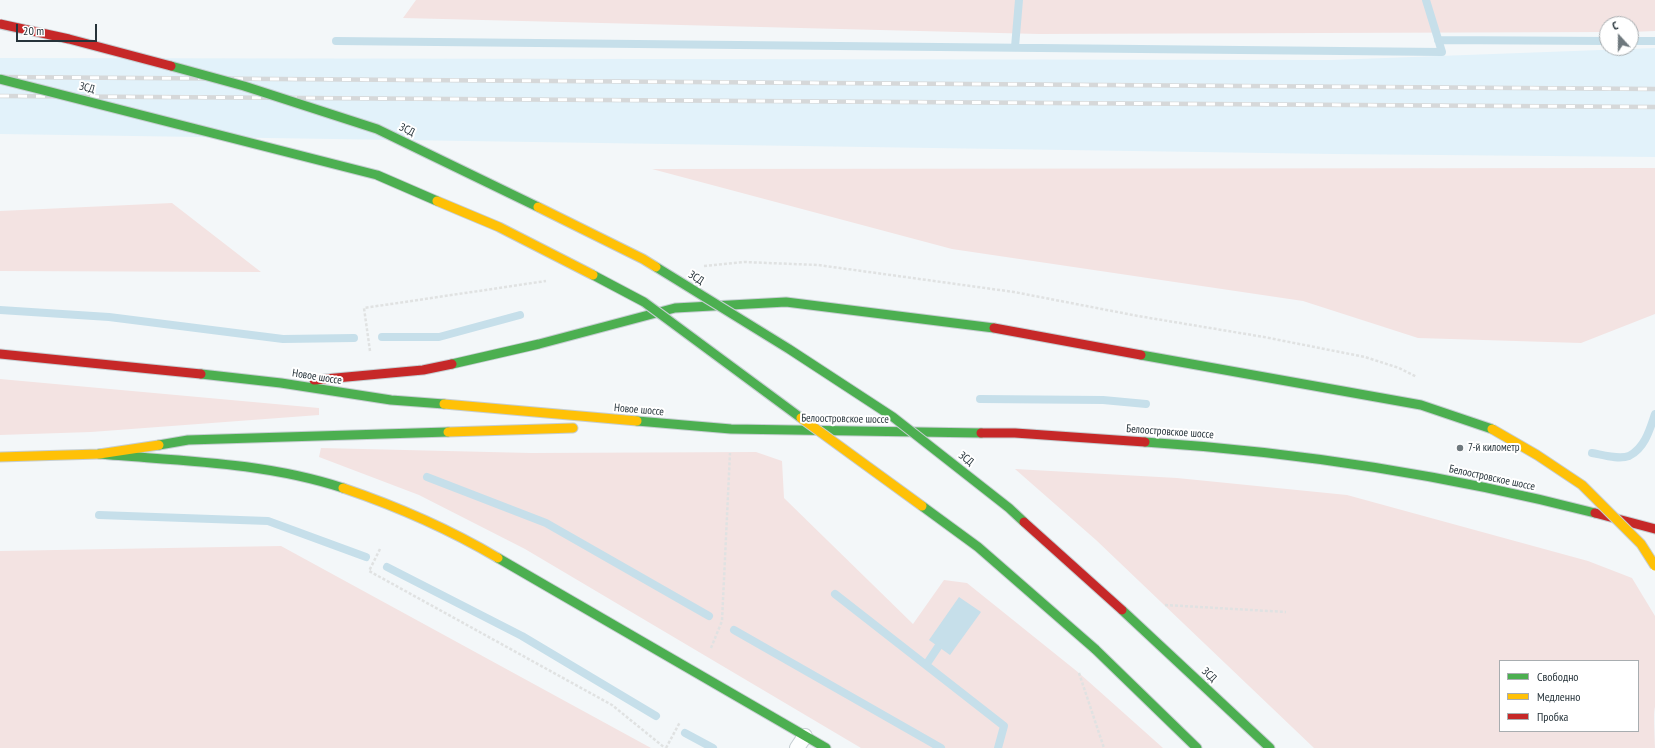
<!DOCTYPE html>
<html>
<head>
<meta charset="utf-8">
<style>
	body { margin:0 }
	#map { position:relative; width:1655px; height:748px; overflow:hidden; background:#f3f7f9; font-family:"PT Sans Narrow",sans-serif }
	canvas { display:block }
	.legend { position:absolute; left:1499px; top:660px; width:140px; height:72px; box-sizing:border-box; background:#fff; border:1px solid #a8adb0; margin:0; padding:5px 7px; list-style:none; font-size:12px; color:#26333a }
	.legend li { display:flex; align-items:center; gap:8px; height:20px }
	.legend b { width:20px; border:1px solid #a8adb0 }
	.north { position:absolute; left:1599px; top:16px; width:40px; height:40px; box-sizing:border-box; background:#fff; border:1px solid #a8adb0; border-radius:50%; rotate:339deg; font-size:11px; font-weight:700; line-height:16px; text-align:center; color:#26333a }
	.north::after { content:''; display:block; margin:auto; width:14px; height:18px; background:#6e787d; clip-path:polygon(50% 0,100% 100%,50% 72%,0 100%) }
	.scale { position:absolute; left:16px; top:24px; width:81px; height:18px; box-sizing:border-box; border:2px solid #26333a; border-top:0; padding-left:5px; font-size:12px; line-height:14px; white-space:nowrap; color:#26333a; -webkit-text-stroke:3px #fff; paint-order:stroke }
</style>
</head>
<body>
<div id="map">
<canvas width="1655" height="748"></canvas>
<ul class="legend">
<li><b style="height:5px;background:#4caf50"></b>Свободно</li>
<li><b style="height:5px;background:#ffc107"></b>Медленно</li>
<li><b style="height:5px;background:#c62828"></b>Пробка</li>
</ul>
<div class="north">С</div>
<div class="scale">20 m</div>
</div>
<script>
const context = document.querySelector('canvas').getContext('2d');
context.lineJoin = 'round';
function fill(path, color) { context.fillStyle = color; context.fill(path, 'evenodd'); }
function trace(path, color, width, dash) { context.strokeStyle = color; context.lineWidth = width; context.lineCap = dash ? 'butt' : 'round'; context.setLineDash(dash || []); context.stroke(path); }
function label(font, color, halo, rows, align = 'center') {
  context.font = font + ' "PT Sans Narrow",sans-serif'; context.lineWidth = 4; context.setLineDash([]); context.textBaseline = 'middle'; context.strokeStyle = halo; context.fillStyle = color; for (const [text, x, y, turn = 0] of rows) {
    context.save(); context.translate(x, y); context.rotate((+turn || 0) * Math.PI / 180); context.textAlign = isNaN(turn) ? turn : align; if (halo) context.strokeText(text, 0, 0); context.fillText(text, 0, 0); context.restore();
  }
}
fill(new Path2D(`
	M1655 48V157L1333 154 0 134V58L1331 60Z`), '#e2f2fa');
fill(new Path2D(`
	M416 0H1655V31L1631 32V24H1607V32L1039 34 403 18Z
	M1655 168V314L1581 343 1418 338 1303 301 952 249 652 169Z
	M172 203 261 272 0 271V211Z
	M0 379 319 408V415L91 432 0 435Z
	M321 448 531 453 756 452 782 461 784 498 913 624 944 580 967 583 1079 673 1163 748H861L525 549 419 495 319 457Z
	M1015 469 1177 478 1347 495 1588 561 1632 578 1655 616V707C1653 713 1655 740 1655 748H1314L1096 540ZM1500 661H1638V731H1500Z
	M281 546 651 748H0V551Z`), '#f3e3e2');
fill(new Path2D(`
	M959 597 981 612 950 655 929 640Z`), '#c6dfea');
trace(new Path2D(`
	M1438 40 1607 41
	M336 41 1442 52 1426 0
	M1631 41H1655
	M1015 47 1019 0
	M0 310 109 317 283 339 354 338
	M382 337H439L520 315
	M980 399 1103 400 1146 404
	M1592 453C1603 455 1619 460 1629 456 1645 448 1650 429 1655 414
	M427 477 546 523 709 616
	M99 515 268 521 366 557
	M387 567 522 636 656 716
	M835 594 1004 726 998 748
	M734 630 941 748
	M926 665 938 647
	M685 733 713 748`), '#c6dfea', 8);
const lane = new Path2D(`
	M797 748 805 736`);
const fast = new Path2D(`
	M452 364 539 344 675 308 786 302 994 328
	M201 374 281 383 391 400 444 404
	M637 421 731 429 981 433
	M1145 442C1297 452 1448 475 1595 513
	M159 445 188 440 448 432
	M99 454C180 461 264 462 343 488
	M498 558 826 748
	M1122 610 1270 748
	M1095 649 1197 748`);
const slow = new Path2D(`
	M444 404 637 421
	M448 432 573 428
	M0 457 99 454 159 445
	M343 488C396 506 449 529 498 558`);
const jam = new Path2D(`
	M0 354 201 374
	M314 380 423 370 452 364
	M981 433H1015L1145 442
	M1595 513 1655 529`);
trace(lane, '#c6ced2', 16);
trace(fast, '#c6ced2', 11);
trace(slow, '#c6ced2', 11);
trace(jam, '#c6ced2', 11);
trace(new Path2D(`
	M704 266 744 262 818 265 1014 292 1138 316 1264 337 1365 357 1399 368 1417 377
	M370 351 364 308 546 281
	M380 549 369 571 612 705 665 748
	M1165 605 1286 612
	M711 648 722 621 730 453
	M1079 673 1104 748
	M666 748 680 722`), '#e0e2e2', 2.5, [3, 2]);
trace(lane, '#fdfefe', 14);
trace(fast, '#4caf50', 9);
trace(slow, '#ffc107', 9);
trace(jam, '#c62828', 9);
const rail = new Path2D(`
	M0 77 1655 89
	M0 96 1655 107`);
trace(rail, '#d6d8d9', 4.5);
trace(rail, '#fff', 3, [9]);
const fastBridge = new Path2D(`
	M171 66 244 86 377 129 538 207
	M0 79 377 175 437 201
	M656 267 789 349 893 417 1009 508 1024 522
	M593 275 644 302 801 418
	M1141 355 1421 405 1492 429
	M922 506 978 547 1095 649`);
const slowBridge = new Path2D(`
	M437 201 499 227 593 275
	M538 207 643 259 656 267
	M801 418 922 506
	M1492 429 1537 455 1582 485 1641 544 1655 566`);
const jamBridge = new Path2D(`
	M0 24 69 39 171 66
	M994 328 1141 355
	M1024 522 1122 610`);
trace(fastBridge, '#c6ced2', 11, []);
trace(slowBridge, '#c6ced2', 11, []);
trace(jamBridge, '#c6ced2', 11, []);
trace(fastBridge, '#4caf50', 9);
trace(slowBridge, '#ffc107', 9);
trace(jamBridge, '#c62828', 9);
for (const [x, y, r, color] of [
	[1460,448,4,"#6e787d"]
]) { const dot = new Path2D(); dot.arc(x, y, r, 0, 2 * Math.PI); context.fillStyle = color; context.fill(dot); trace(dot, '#fff', 1.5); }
label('11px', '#26333a', '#fff', [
	["ЗСД",87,88,14],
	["ЗСД",407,130,26],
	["ЗСД",696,278,32],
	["Новое шоссе",317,377,9],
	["Новое шоссе",639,410,5],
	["Белоостровское шоссе",845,419,1],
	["Белоостровское шоссе",1170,432,4],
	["ЗСД",966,459,38],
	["Белоостровское шоссе",1492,478,12],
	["ЗСД",1209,675,43]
]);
label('11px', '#26333a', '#fff', [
	["7-й километр",1468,448]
], 'left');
</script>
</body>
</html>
